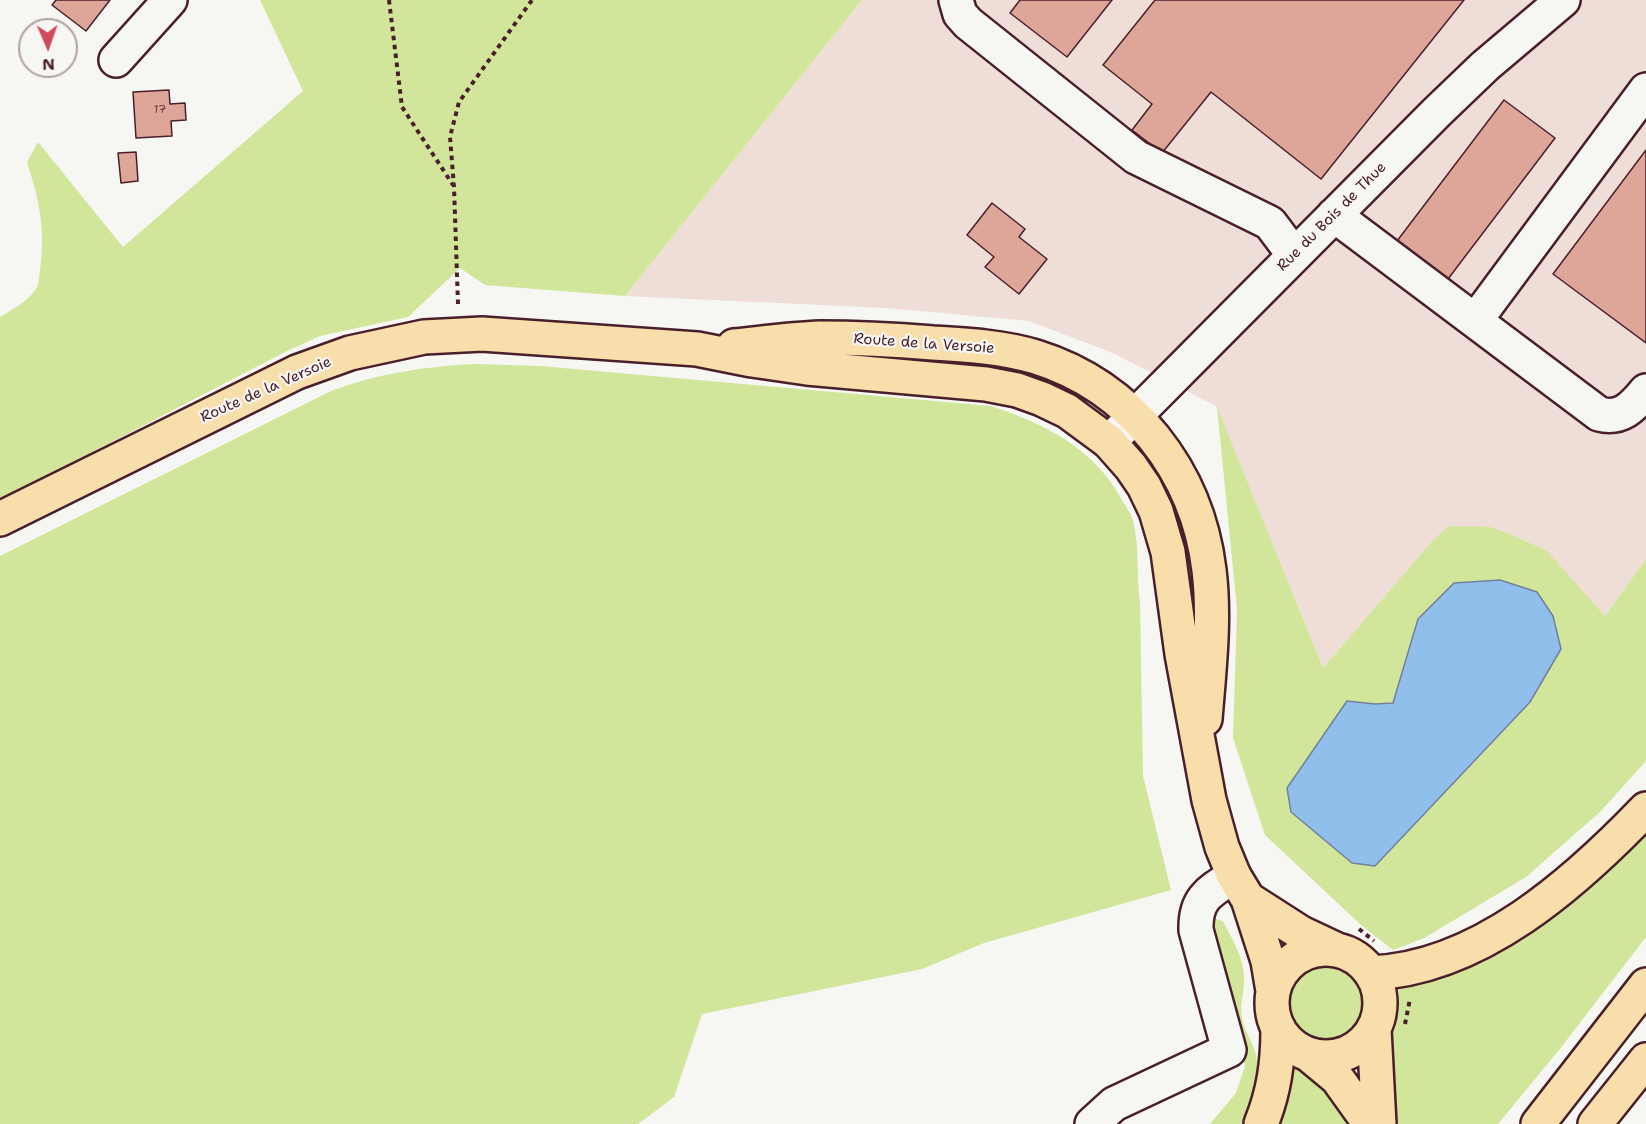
<!DOCTYPE html>
<html>
<head>
<meta charset="utf-8">
<style>
	body { margin:0 }
	#map { position:relative; width:1646px; height:1124px; overflow:hidden; background:#f6f6f2; font-family:"Shantell Sans",sans-serif }
	canvas { display:block }
	.north { position:absolute; left:18px; top:18px; width:60px; height:60px; box-sizing:border-box; background:#f6f6f2; border:2px solid #b1a0a2; border-radius:50%; rotate:178deg; font-size:16px; font-weight:700; line-height:24px; text-align:center; color:#4a1f2b }
	.north::after { content:''; display:block; margin:auto; width:21px; height:27px; background:#d1495b; clip-path:polygon(50% 0,100% 100%,50% 72%,0 100%) }
</style>
</head>
<body>
<div id="map">
<canvas width="1646" height="1124"></canvas>
<div class="north">N</div>
</div>
<script>
const context = document.querySelector('canvas').getContext('2d');
context.lineJoin = 'round';
function fill(path, color) { context.fillStyle = color; context.fill(path, 'evenodd'); }
function trace(path, color, width, dash) { context.strokeStyle = color; context.lineWidth = width; context.lineCap = dash ? 'butt' : 'round'; context.setLineDash(dash || []); context.stroke(path); }
function label(font, color, halo, rows, align = 'center') {
  context.font = font + ' "Shantell Sans",sans-serif'; context.lineWidth = 4.5; context.setLineDash([]); context.textBaseline = 'middle'; context.strokeStyle = halo; context.fillStyle = color; for (const [text, x, y, turn = 0] of rows) {
    context.save(); context.translate(x, y); context.rotate((+turn || 0) * Math.PI / 180); context.textAlign = isNaN(turn) ? turn : align; if (halo) context.strokeText(text, 0, 0); context.fillText(text, 0, 0); context.restore();
  }
}
fill(new Path2D(`
	M862 0H1646V559L1605 616 1527 541 1491 527 1432 541 1323 668 1216 406 1113 353 1029 321 887 308 625 296Z`), '#efded7');
fill(new Path2D(`
	M260 0H862L625 296 485 285 460 268 408 317 320 336 285 352 0 500V317C12 310 28 301 36 289 39 284 39 276 40 271 46 230 39 200 27 162L38 142 123 247 303 91Z
	M475 364 540 366 991 406C1045 424 1094 448 1122 500 1126 507 1131 513 1133 521 1140 548 1136 576 1140 603L1143 776 1171 890 984 943 922 969 702 1014 674 1097 638 1124H0V556L331 391C381 373 422 367 475 364Z
	M1217 407 1323 668 1432 541 1449 526 1491 527 1515 536 1547 551 1605 616 1646 559V761L1600 812 1526 877 1424 938 1393 950 1361 925 1265 835 1233 738 1237 609ZM1500 580 1536 592 1553 616 1352 863 1291 812 1287 788 1347 701 1375 704 1393 703 1418 619Z
	M1646 819V937L1559 1050 1498 1124H1395L1390 1099 1388 1046 1395 1029 1399 1011V988L1454 967Z
	M1216 919 1223 921C1232 939 1243 956 1244 977 1245 991 1239 1004 1242 1018 1244 1029 1250 1038 1254 1048 1263 1074 1251 1101 1241 1124H1210L1236 1093 1245 1066 1240 1038 1211 924Z
	M1288 1003a38 38 0 1 1 76 0a38 38 0 1 1-76 0Z
	M1289 1061 1322 1080 1352 1124H1276Z`), '#d1e69a');
const water = new Path2D(`
	M1500 580 1537 592 1553 616 1561 649 1530 702 1375 866 1352 863 1291 812 1287 788 1347 701 1375 704 1393 703 1418 619 1454 583Z`);
fill(water, '#90bfeb');
trace(water, '#747f9e', 1.5);
const building = new Path2D(`
	M56 0H110L86 31 52 5Z
	M1020 0H1112L1067 57 1010 13Z
	M1155 0H1464L1321 179 1211 92 1162 153 1132 130 1152 104 1103 65Z
	M169 90 170 104 185 103 186 120 171 121 172 136 136 138 133 92Z
	M1504 100 1555 138 1448 279 1397 241Z
	M1646 150V343L1553 274Z
	M136 152 138 181 121 183 118 153Z
	M992 203 1025 229 1019 237 1047 259 1019 294 985 267 994 257 967 235Z`);
fill(building, '#dea599');
trace(building, '#4a1f2b', 1.5);
const minor = new Path2D(`
	M956 0 960 14 968 23 1136 157 1270 223 1294 255
	M116 60 170 0
	M1334 215 1599 414C1621 420 1633 407 1646 391
	M1475 321 1646 90
	M1109 442 1437 112 1485 66 1563 0
	M1092 1124 1114 1104 1229 1050 1196 930C1195 898 1210 891 1234 876`);
const major = new Path2D(`
	M734 346C763 343 792 339 820 338 858 338 896 340 933 343 968 345 1003 347 1036 357 1132 387 1197 471 1209 570 1215 619 1209 670 1205 719
	M0 519 297 372 350 353 424 337 482 334 697 349 752 360 807 368 986 384 1017 390 1042 399 1067 411 1109 442 1131 467 1144 486 1156 511 1168 552 1182 654 1209 800 1222 847 1234 876 1248 899 1268 961 1273 991
	M1248 899 1301 933 1335 949
	M1272 1003a54 54 0 1 1 108 0a54 54 0 1 1-108 0Z
	M1374 1029 1379 1124
	M1308 1054 1337 1078 1370 1124`);
const highway = new Path2D(`
	M1371 973C1479 969 1575 883 1646 809
	M1261 1124C1274 1092 1278 1063 1278 1028
	M1538 1124 1646 985
	M1595 1124 1646 1060`);
trace(minor, '#4a1f2b', 38);
trace(major, '#4a1f2b', 38);
trace(highway, '#4a1f2b', 38);
trace(new Path2D(`
	M389 0 402 107 453 185
	M458 304 454 187 450 137 459 102 532 0
	M1359 929 1374 941
	M1405 1024 1410 999`), '#4a1f2b', 4, [4.5, 4.5]);
trace(minor, '#f6f6f2', 33);
trace(major, '#f8deab', 33);
trace(highway, '#f8deab', 33);
label('12px', '#6f4046', null, [
	["17",160,110]
]);
label('15px', '#4a1f2b', '#f6f6f2', [
	["Rue du Bois de Thue",1332,217,-45],
	["Route de la Versoie",924,344,4],
	["Route de la Versoie",266,390,-24]
]);
</script>
</body>
</html>
